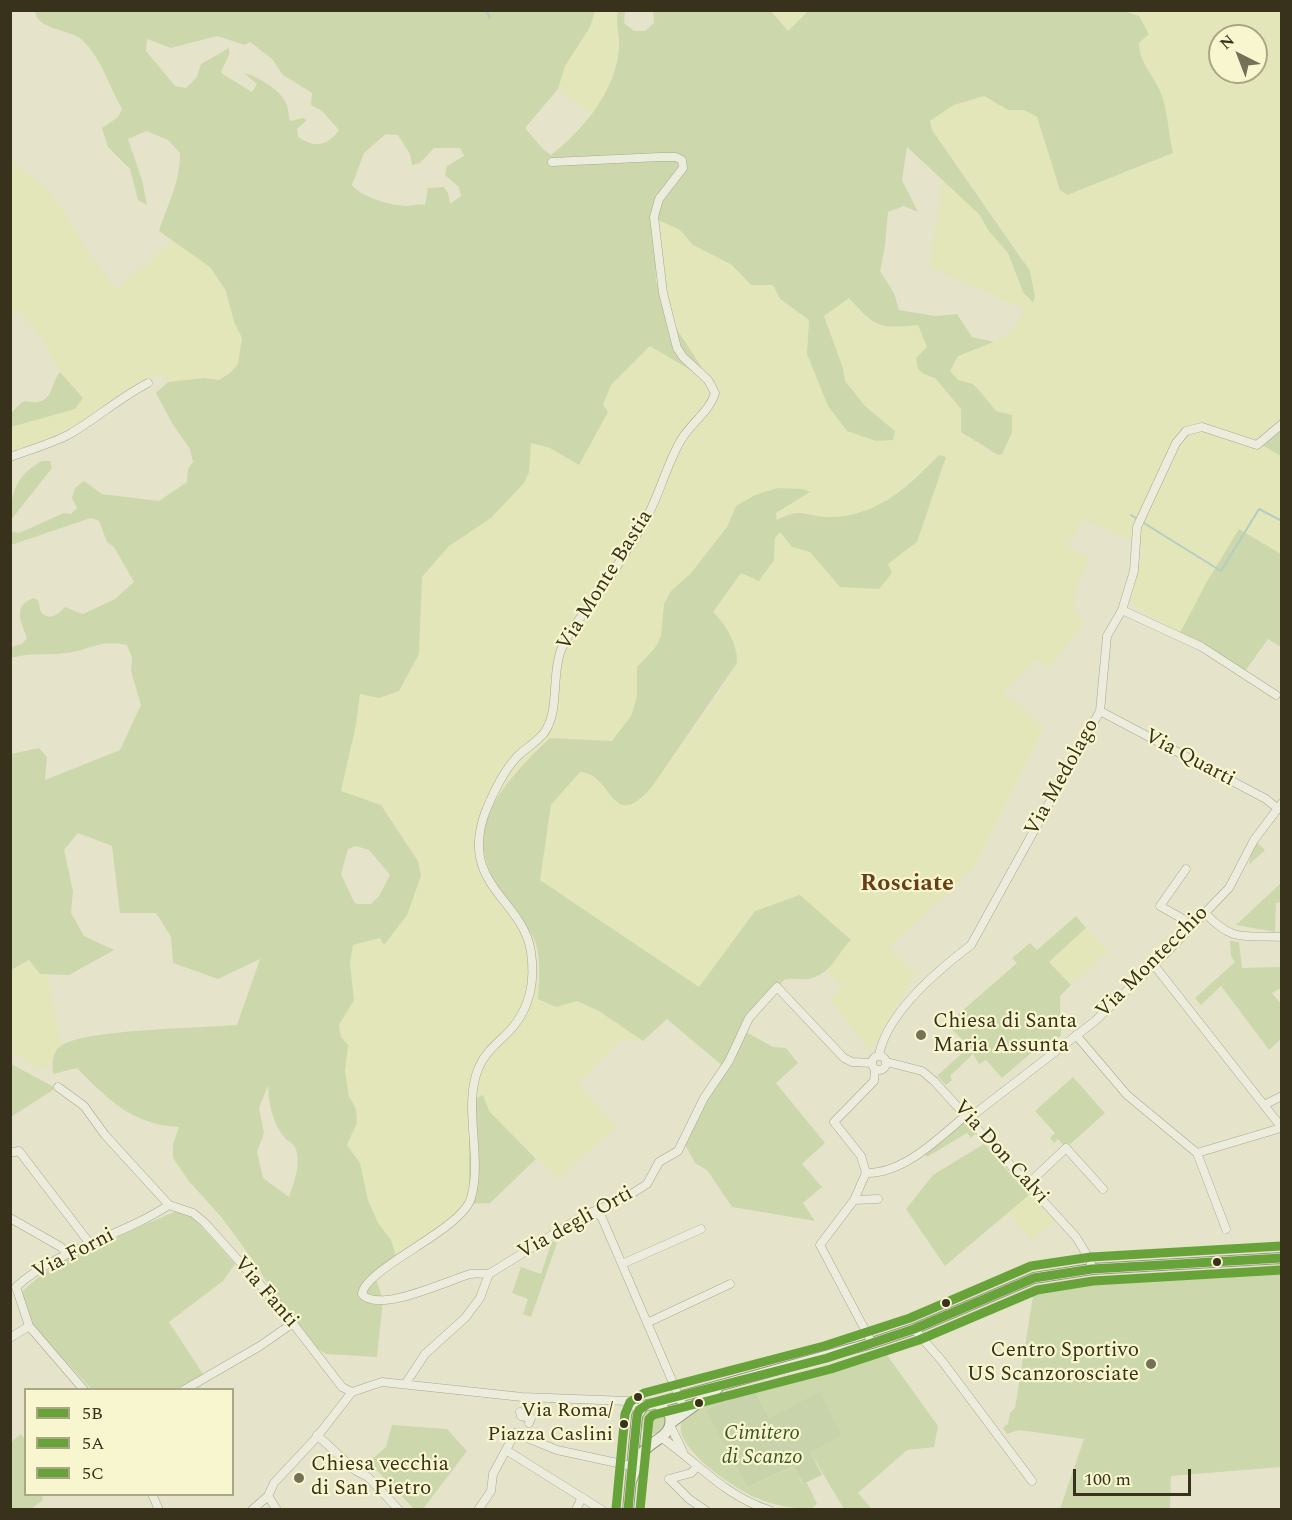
<!DOCTYPE html>
<html>
<head>
<meta charset="utf-8">
<style>
	body { margin:0 }
	#map { position:relative; width:1292px; height:1520px; overflow:hidden; background:#e5e4ca; font-family:Spectral,serif }
	canvas { display:block }
	.frame { position:absolute; inset:0; border:12px solid #38311b; pointer-events:none }
	.legend { position:absolute; left:24px; top:1388px; width:210px; height:108px; box-sizing:border-box; background:#f8f6ce; border:2px solid #aba786; margin:0; padding:8px 10px; list-style:none; font-size:18px; color:#38311b }
	.legend li { display:flex; align-items:center; gap:12px; height:30px }
	.legend b { width:30px; border:2px solid #aba786 }
	.north { position:absolute; left:1208px; top:24px; width:60px; height:60px; box-sizing:border-box; background:#f8f6ce; border:2px solid #aba786; border-radius:50%; rotate:318deg; font-size:16px; font-weight:700; line-height:24px; text-align:center; color:#38311b }
	.north::after { content:''; display:block; margin:auto; width:21px; height:27px; background:#757058; clip-path:polygon(50% 0,100% 100%,50% 72%,0 100%) }
	.scale { position:absolute; left:1073px; top:1469px; width:118px; height:27px; box-sizing:border-box; border:3px solid #38311b; border-top:0; padding-left:8px; font-size:18px; line-height:21px; white-space:nowrap; color:#38311b; -webkit-text-stroke:4px #f8f6ce; paint-order:stroke }
</style>
</head>
<body>
<div id="map">
<canvas width="1292" height="1520"></canvas>
<div class="frame"></div>
<ul class="legend">
<li><b style="height:8px;background:#68a33a"></b>5B</li>
<li><b style="height:8px;background:#68a33a"></b>5A</li>
<li><b style="height:8px;background:#68a33a"></b>5C</li>
</ul>
<div class="north">N</div>
<div class="scale">100 m</div>
</div>
<script>
const context = document.querySelector('canvas').getContext('2d');
context.lineJoin = 'round';
function fill(path, color) { context.fillStyle = color; context.fill(path, 'evenodd'); }
function trace(path, color, width, dash) { context.strokeStyle = color; context.lineWidth = width; context.lineCap = dash ? 'butt' : 'round'; context.setLineDash(dash || []); context.stroke(path); }
function label(font, color, halo, rows, align = 'center') {
  context.font = font + ' Spectral,serif'; context.lineWidth = 4.5; context.setLineDash([]); context.textBaseline = 'middle'; context.strokeStyle = halo; context.fillStyle = color; for (const [text, x, y, turn = 0] of rows) {
    context.save(); context.translate(x, y); context.rotate((+turn || 0) * Math.PI / 180); context.textAlign = isNaN(turn) ? turn : align; if (halo) context.strokeText(text, 0, 0); context.fillText(text, 0, 0); context.restore();
  }
}
fill(new Path2D(`
	M595 11H606L617 15 619 48 611 82 600 104 591 114 558 89 565 66 590 27Z
	M771 11H808L788 31Z
	M1136 11H1281L1282 290 1279 292 1282 297V428L1262 445 1281 456V554L1239 529 1206 583 1180 633 1135 607 1131 600 1144 546 1083 519 1067 545 1090 558 1078 581 1073 610 1085 622 1050 667 1035 660 1003 692 1044 728 975 866 889 948 916 974 870 1051 831 1001 840 986 828 971 839 953 850 940 755 911 699 987 539 880 551 805 580 772 596 777 605 790 641 799 686 741 732 674 731 643 727 625 713 613 741 573 759 581 774 560 775 538 780 532 792 547 810 552 840 587 888 564 917 542 946 458 940 455 891 498 869 511 847 517H822L801 511 777 520 776 513 810 493 803 489H793L736 506 727 527 691 573 671 591 664 604 661 636 655 648 637 667V696L631 716 612 741 550 738 524 761 512 777 485 860 510 909 533 936 537 957 538 999 556 1007 577 1001 599 1011 643 1041 623 1039 578 1083 616 1127 558 1179 489 1111 483 1095 468 1186 469 1204 397 1259 391 1240 378 1223 368 1200 360 1163 347 1144 357 1123 356 1109 349 1096 345 1071 347 1057 339 1025 354 1000 350 963 353 945 380 938 384 945 421 876 418 861 389 814 372 801 341 792 356 725 360 694 379 698 399 691 419 654 422 577 449 546 491 518 513 495 529 472 531 443 550 448 578 465 611 385 650 346 661 351 689 350 656 281 654 217 680 230 693 245 732 265 751 285H773L780 299 809 320 807 354 828 406 895 431 865 406 845 381 843 368 824 315 849 298 871 323 893 327 918 325 927 347 924 374 935 378 961 409V433L993 454H1002L1012 433V415L996 411 973 384 958 380 950 371 958 356 994 342 1013 329 1024 309 929 267 943 179 981 215 988 230 1008 253 1023 292 1032 303 1035 296 1033 282 1020 254 932 130 930 121 954 105 983 96 1008 110H1024L1037 117 1060 189 1127 172 1169 154 1160 91 1143 63 1140 52 1139 43 1149 34ZM1220 36H1256V72H1220Z
	M10 159 44 186 66 215 91 256 117 289 172 241 198 256 210 267 226 291 234 322 242 338 238 364 230 373 219 380 204 378 180 383 168 382 164 374 148 378 117 397 94 417 11 455V427L83 398 60 372 42 339 18 311 11 316Z
	M1086 928 1108 951 1071 985 1049 962Z
	M30 960 40 974H47L61 1045 52 1059V1066L39 1068 11 1052V970Z
	M1029 1195 1055 1221 1031 1240 1008 1213Z`), '#e3e6b9');
fill(new Path2D(`
	M653 10 771 11 788 31 808 11 1121 10 1139 16 1149 34 1139 43C1140 64 1152 73 1160 91 1168 109 1168 133 1173 153L1067 195 1060 190 1037 117 1024 110H1008L984 96 954 105 930 121 932 130 1030 271 1035 296 1033 303 1023 292 1008 253 988 230 980 215 907 147 902 180 918 212 904 206 888 212 885 246 880 271 894 293 899 310 935 316 957 314 972 337 994 342 958 356 950 371 958 380 973 384 979 390 996 411 1012 415V433L1002 454 998 455 961 432V409L935 378 924 374 918 369 916 358 927 347 918 325C878 329 875 327 849 298L824 316 843 368 845 381 865 406 895 431 893 440 876 441 847 431 828 406 807 354 809 320 780 299 773 285H751L732 265 693 245 680 230 654 218 656 281 678 331 706 374 699 375 650 346 611 385 603 405 608 412 579 465 550 448 531 443 529 472 524 483 491 518 449 546 422 577 419 654 399 691 379 698 360 694 356 725 341 791 381 805 418 861 421 876 407 915 384 945 380 938 353 945 350 963 354 1000 339 1025 341 1037 348 1045 345 1071 349 1096 356 1109 357 1123 347 1145 360 1163 368 1200 378 1223 391 1240 397 1259 375 1276 383 1300 377 1357 326 1354 317 1348 269 1287 258 1267 222 1218 188 1180 173 1158V1144L179 1127C133 1125 107 1099 77 1068L53 1074C52 1063 52 1051 62 1045 88 1029 202 1028 237 1025L260 959 218 979 173 963 171 937 156 913H120L112 846 78 833 64 850 73 891 71 913 84 936 114 950 69 975 40 974 29 960 11 970V754L39 748 47 757 45 780 120 750 141 705 131 671 132 658 127 645C97 640 94 649 67 653 47 656 31 652 11 658V647L22 644 27 638C21 621 12 607 33 598L38 600 41 612C49 622 59 614 65 607L83 614 115 599 134 582 114 547 107 542 99 521 91 518 11 545 10 531 19 533 64 513 71 514 77 508 72 498 75 488 84 481 102 494 159 501 187 482 188 469 193 462 190 449 172 423 156 393 168 382 204 378 219 380 230 373 238 364 242 338 234 322 226 291 210 267 159 231C168 203 180 183 180 153L168 140 146 131 128 139 142 180 147 205 138 200 130 169 108 147 102 128 118 117 122 109C109 86 101 57 81 39 68 29 37 30 35 11H595L590 27 565 66 558 89 525 128 543 149 551 155C584 129 616 91 619 47 620 35 615 22 618 11H625L624 23 634 31H645L654 23ZM217 36 245 45 250 42 272 59 283 75 312 93 311 105 322 111 339 130C327 147 314 148 298 137L297 129 307 120 303 118 290 121C288 115 289 107 285 101 279 89 257 76 244 73L257 84 252 92 224 75 221 72 229 55V48L201 64 197 77 186 88 175 86 146 51 147 39 171 48ZM386 134 398 135 410 154 412 165 420 163 434 148H460L464 156 447 166 445 175 459 187 461 196 450 204 448 193 444 187 428 188 425 205C418 203 414 206 406 206 390 205 362 198 352 185L364 153ZM356 846 369 850 390 875 379 896 371 904H357L354 902 341 874 348 849ZM268 1085C268 1102 273 1124 284 1137 287 1141 293 1143 295 1147 302 1163 294 1182 289 1197L263 1178 257 1152 264 1133 259 1108Z
	M60 372 83 398 75 409 11 427V413L22 402C28 400 31 403 37 402 53 401 51 382 60 372Z
	M1281 428V456L1262 445Z
	M939 455 946 457 917 542 888 564 892 573 879 589 840 587 810 552 792 547 780 532 775 538 774 560 759 581 741 573 713 612C726 624 738 645 737 663L651 788C610 834 614 774 580 772L551 805 540 880 699 987 755 911 800 895 851 940C835 956 832 974 808 979 800 980 792 977 784 980L749 1018 725 1068 667 1019 643 1041 599 1011 577 1001 556 1007 538 999C539 981 542 951 532 935 526 925 515 917 509 907 496 886 483 864 483 839 482 804 526 760 550 738L612 741 631 716 637 696V667L655 648 661 636 664 604 671 591 691 573 727 527 736 506 755 495 777 488 803 489 810 492 776 513 777 520C803 506 805 517 830 517 876 517 908 487 939 455Z
	M42 461H50L52 468 11 520C10 493 17 474 42 461Z
	M1239 529 1281 554V647L1268 639 1246 670 1180 633 1206 583Z
	M1254 840 1265 850 1249 865Z
	M1281 883V902L1276 903 1275 932 1236 925Z
	M1076 916 1086 928 1049 962 1071 985 1060 996 1061 1036 1037 1048 1002 1078 986 1060 979 1064 973 1054 950 1076 952 1080 946 1085 937 1076 969 1047 947 1024 1017 963 1012 958 1030 943 1037 950Z
	M1230 941 1239 942 1242 968 1281 967V988L1272 993 1281 1004V1039L1269 1050 1221 986 1201 1005 1195 998 1235 962 1231 956Z
	M746 1032 773 1047 786 1048 798 1063 776 1083 825 1143 802 1164 822 1187 803 1203 815 1221 732 1207 707 1170 695 1163 684 1143 703 1104Z
	M11 1064 56 1088 11 1117Z
	M1073 1077 1105 1113 1066 1148 1058 1139 1054 1143 1050 1138 1055 1133 1035 1111Z
	M483 1095 489 1111 536 1159 490 1203 469 1204V1101Z
	M963 1121 975 1134 971 1138 967 1133 927 1157 924 1152Z
	M984 1144 1029 1195 945 1266 906 1209 933 1175Z
	M179 1210 191 1215 235 1264 223 1281 169 1322 203 1374 179 1389H91L31 1323 21 1293C61 1252 127 1233 179 1210Z
	M552 1241 557 1243 531 1317 523 1314 528 1299 512 1293 521 1267 541 1274Z
	M1280 1264 1281 1467 1171 1476 1170 1509H1060L1084 1439 1019 1430 1007 1434 1003 1428 1008 1423 1010 1413 1015 1408 1034 1290 1058 1284 1102 1283V1278L1227 1271Z
	M882 1348 938 1426 934 1447 907 1450 858 1493 872 1509H844L810 1452 820 1393 769 1418 754 1389Z
	M719 1391 725 1402 707 1410 747 1487 795 1466 802 1484 807 1483 817 1504 811 1509C794 1509 772 1505 757 1498 736 1490 675 1449 681 1424 685 1409 707 1400 719 1391Z
	M640 1421a13 13 0 1 1 26 0a13 13 0 1 1-26 0Z
	M392 1425 447 1429 467 1451 423 1509H414L369 1462 386 1447Z
	M21 1434 25 1440 26 1494 42 1495 43 1500 31 1509H11V1442Z`), '#ccd8ab');
fill(new Path2D(`
	M754 1389 769 1418 820 1392 841 1436 810 1452 822 1475 803 1484 794 1466 747 1487 706 1410Z`), '#c8d2ab');
trace(new Path2D(`
	M486 10 490 18
	M1131 515 1221 571 1259 509 1282 521`), '#b6ccc3', 2);
const street = new Path2D(`
	M552 162 660 157H676L682 160 683 168 659 199 654 217 663 293 677 348 683 357 708 380 715 393C710 411 691 423 681 440 665 467 659 499 642 526 628 549 614 571 599 593 586 611 569 630 561 650 551 676 560 711 544 733 536 743 524 749 516 758 502 773 493 793 485 813 459 885 523 899 531 952 535 979 531 1005 513 1027 502 1040 486 1050 479 1067 462 1105 483 1157 471 1198 462 1230 365 1268 362 1294 378 1314 449 1280 470 1274 476 1273 483 1274 489 1274L583 1216 625 1198 647 1184 659 1162 678 1151 704 1098 729 1061 749 1018 777 987 844 1058 852 1062 872 1063
	M10 457C29 450 50 444 68 435 96 419 119 398 148 383
	M1122 610 1202 647 1276 695
	M1100 711 1266 799 1277 808
	M1186 869 1160 906 1183 919 1191 927
	M1205 913C1233 943 1244 935 1282 937
	M1154 965 1282 1128
	M1076 1035 1127 1095 1197 1153 1226 1229
	M879 1055C887 1013 938 970 971 945L1100 711 1107 636 1122 610 1134 571 1137 527 1176 443 1186 431 1202 427 1257 445 1282 424
	M872 1063a7 7 0 1 1 14 0a7 7 0 1 1-14 0Z
	M887 1062 922 1071 934 1081 1076 1237 1090 1260 1092 1269
	M58 1087 84 1106 105 1135 169 1205
	M1264 1105 1282 1096
	M968 1119 1095 1021 1164 955 1229 888 1254 840 1282 803
	M10 1153 19 1151 91 1245
	M1197 1153 1281 1128
	M866 1173C903 1174 938 1139 965 1116
	M1028 1184 1066 1148 1103 1189
	M854 1200 878 1199
	M169 1205 193 1213 205 1223 281 1308 342 1387 352 1392
	M596 1212 602 1218 683 1406V1413
	M10 1218 61 1247 67 1254
	M622 1264 701 1229
	M647 1323 730 1284
	M914 1329 942 1361 1032 1481
	M10 1338 29 1326
	M872 1343 820 1245 854 1200 866 1173 861 1156 834 1122 874 1081 875 1069
	M406 1383 425 1354 465 1318 480 1298 489 1274
	M84 1390 29 1326 16 1287C56 1250 122 1236 169 1205
	M184 1390 260 1346 293 1323
	M520 1412 521 1416 531 1418 529 1423
	M671 1427 683 1452
	M317 1435 356 1471 368 1477 399 1510
	M662 1438C699 1464 725 1496 769 1510
	M506 1450 602 1510
	M669 1479 689 1499 705 1510
	M669 1479 691 1473 697 1467
	M152 1494 159 1510
	M268 1496 277 1510
	M252 1510 268 1496 274 1483 316 1438 352 1392 382 1382 522 1397 628 1401 639 1410
	M478 1510 491 1491 493 1474 515 1433 557 1450 631 1466
	M576 1510 582 1497`);
const secondary = new Path2D(`
	M657 1403 872 1343 914 1329 1034 1278 1092 1269 1282 1258
	M672 1422 717 1389
	M628 1510 637 1416 643 1406 657 1403 670 1415C674 1437 654 1438 643 1452 637 1459 635 1471 632 1479`);
trace(street, '#aaa793', 9);
trace(secondary, '#999684', 12);
trace(street, '#ececdc', 8);
trace(secondary, '#ececdc', 10);
trace(new Path2D(`
	M628 1510 637 1416 639 1410 648 1404 827 1358 914 1329 1034 1278 1092 1269 1282 1258`), '#68a33a', 9);
trace(new Path2D(`
	M640 1510 649 1419 653 1415 831 1369 919 1340 1037 1290 1093 1281 1282 1270`), '#68a33a', 9);
trace(new Path2D(`
	M616 1509 625 1414 630 1402 644 1393 824 1346 910 1318 1031 1266 1091 1257 1281 1246`), '#68a33a', 9);
for (const [x, y, r, color] of [
	[921,1035,6,"#757058"],
	[1217,1262,5,"#38311b"],
	[946,1303,5,"#38311b"],
	[1151,1364,6,"#757058"],
	[638,1397,5,"#38311b"],
	[699,1403,5,"#38311b"],
	[624,1424,5,"#38311b"],
	[299,1478,6,"#757058"]
]) { const dot = new Path2D(); dot.arc(x, y, r, 0, 2 * Math.PI); context.fillStyle = color; context.fill(dot); trace(dot, '#f8f6ce', 2); }
label('20px', '#38311b', '#f8f6ce', [
	["Via Roma/",613,1412],
	["Piazza Caslini",613,1436]
], 'right');
label('21px', '#38311b', '#f8f6ce', [
	["Via Monte Bastia",606,581,-58],
	["Via Quarti",1189,759,28],
	["Via Medolago",1063,778,-61],
	["Via Montecchio",1153,963,-45],
	["Via Don Calvi",1000,1153,48],
	["Via degli Orti",576,1224,-29],
	["Via Forni",74,1255,-27],
	["Via Fanti",265,1293,49]
]);
label('21px', '#38311b', '#f8f6ce', [
	["Chiesa di Santa",933,1023],
	["Maria Assunta",933,1047],
	["Centro Sportivo",1139,1352,"right"],
	["US Scanzorosciate",1139,1376,"right"],
	["Chiesa vecchia",311,1466],
	["di San Pietro",311,1490]
], 'left');
label('italic 21px', '#3b5620', '#f8f6ce', [
	["Cimitero",762,1435],
	["di Scanzo",762,1459]
]);
label('bold 24px', '#683d18', '#f8f6ce', [
	["Rosciate",907,885]
]);
</script>
</body>
</html>
